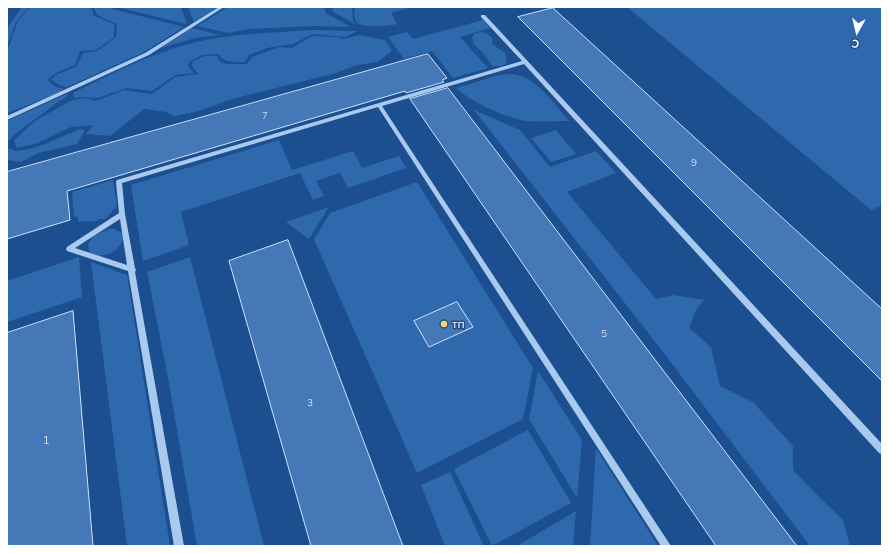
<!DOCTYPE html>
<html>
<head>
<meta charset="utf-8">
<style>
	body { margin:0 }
	#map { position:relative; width:889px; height:553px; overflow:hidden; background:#1b4f8f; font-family:Mulish,sans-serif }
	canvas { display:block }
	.frame { position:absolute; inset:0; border:8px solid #fff; pointer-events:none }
	.north { position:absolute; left:837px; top:12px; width:40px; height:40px; -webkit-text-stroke:3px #1b4f8f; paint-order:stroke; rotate:188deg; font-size:11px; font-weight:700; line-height:16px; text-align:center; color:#fff }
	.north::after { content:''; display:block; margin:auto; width:14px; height:18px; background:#fff; clip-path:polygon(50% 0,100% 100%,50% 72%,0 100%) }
</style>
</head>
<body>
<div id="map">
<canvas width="889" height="553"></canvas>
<div class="frame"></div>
<div class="north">С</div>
</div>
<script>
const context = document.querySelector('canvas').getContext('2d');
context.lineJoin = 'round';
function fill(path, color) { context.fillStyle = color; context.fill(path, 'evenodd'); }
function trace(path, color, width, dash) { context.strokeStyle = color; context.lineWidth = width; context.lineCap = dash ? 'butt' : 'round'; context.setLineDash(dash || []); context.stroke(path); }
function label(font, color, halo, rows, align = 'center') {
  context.font = font + ' Mulish,sans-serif'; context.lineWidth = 3; context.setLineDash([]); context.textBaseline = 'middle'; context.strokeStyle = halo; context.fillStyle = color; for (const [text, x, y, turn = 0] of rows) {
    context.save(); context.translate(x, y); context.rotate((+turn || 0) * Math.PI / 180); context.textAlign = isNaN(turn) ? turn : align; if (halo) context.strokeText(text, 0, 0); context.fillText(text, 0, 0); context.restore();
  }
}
fill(new Path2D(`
	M22 7H29L16 22 7 46V28Z
	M30 7H87L92 9 94 16 114 24V37L96 50 80 51 75 65 56 73 47 80 56 87 64 89 54 95 7 113V51L18 21Z
	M91 7H105L184 27 142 53 67 87 59 85 51 79 56 75 77 66 83 53 97 51 116 37 117 24 97 15 94 8Z
	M116 7H181L187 24Z
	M188 7H218L194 22Z
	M228 7H324L326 13 351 27 314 26 249 29 228 33 197 26Z
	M332 7H352L353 21 357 25 333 12Z
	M355 7H412L391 13 397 24C389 26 367 28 359 24 353 21 354 12 355 7Z
	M627 7H882V205L871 210Z
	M483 20 490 28 460 37 488 68 453 78 432 51 404 59 388 37 407 32 413 39Z
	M192 28 220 35 195 38 161 48Z
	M311 30 357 31 345 37 313 34 293 44 267 48 249 55 245 62C232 62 227 64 218 54L202 55 190 61 188 66 194 73 175 75 152 91 127 88 97 98 81 97 74 98 73 93C113 73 153 52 196 42 234 33 273 33 311 30Z
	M482 32 488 34 493 39 492 44 505 53 507 63 501 66H492L485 55 474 44 472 37 475 33Z
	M359 35 385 40 392 51 377 62 357 65 336 73 232 99 199 111 174 116 166 112 144 109 110 136 86 134 93 125 71 127 38 143 17 148 14 140 35 121 70 101 85 98 96 101 124 90 152 94 175 77 198 74 192 66 193 61 205 56H217L220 62 228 64H247L252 57 279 47 292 48 312 36 337 37 344 39Z
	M512 74C536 76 554 104 569 121 555 121 540 122 526 121 506 118 469 101 456 88L499 75Z
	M69 93C66 100 59 100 54 105 39 118 20 127 7 143V121Z
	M474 110 520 130 550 167 596 151 616 173 567 192 656 299 673 295 704 300 696 310 689 328 711 347 720 386 753 402 793 446V470L819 497 843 520 850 546H810L663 352Z
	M80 129 85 130 77 144 38 153 21 162 7 160V150L10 148 15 151C38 150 59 137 80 129Z
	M556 130 576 154 551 162 531 138Z
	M279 140 292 170 353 151 362 168 399 156 406 168 348 188 340 173 316 181 324 196 313 200 300 173 181 212 189 245 143 261 131 185Z
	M113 180 117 206 105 219H99L95 222 88 221 78 222V217L74 216 72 192Z
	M417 182 533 368 523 419 417 473 314 239 330 213Z
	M329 207 309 239 286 222Z
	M109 229H114L122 233 123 240C117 253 102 260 89 252L88 244 94 236Z
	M79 257 82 297 7 322V281Z
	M190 257 264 546H197L168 378 147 272Z
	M91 262 127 275 170 546H127Z
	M538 371 582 440 577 498 529 419Z
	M528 430 571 503 492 546 454 469Z
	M596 448 658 546H590Z
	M450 472 484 546H445L421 485Z
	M576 511 573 546H517Z`), '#2e69ad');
const building = new Path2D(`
	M553 8 882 309V381L518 17Z
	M428 54 447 78 442 80 444 82 406 93 405 91 67 191 70 220 7 239V172Z
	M448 88 797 546H716L410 99Z
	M288 240 403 546H311L229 261Z
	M457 302 473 327 429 347 414 321Z
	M73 311 93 546H7V333Z`);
fill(building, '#4478b7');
trace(building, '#cfe3fa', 1);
fill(new Path2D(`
	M219 7H224L149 55 7 120V116L145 53Z
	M481 15H485L882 444V454L879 453 524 64 382 106 671 546H661L378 107 122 183 125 214 135 268 136 270 135 272 184 546H174L128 271 67 251 66 249 67 247 119 213 116 182 117 180 522 61 481 17ZM120 219 127 265 75 248Z`), '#a9c9ee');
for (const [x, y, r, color] of [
	[444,324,4,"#ffd166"]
]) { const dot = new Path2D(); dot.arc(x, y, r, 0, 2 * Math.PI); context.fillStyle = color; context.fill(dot); trace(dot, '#1b4f8f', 1.5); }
label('9px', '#d0dded', null, [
	["7",265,116]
]);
label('10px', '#d0dded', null, [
	["9",694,163],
	["5",604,334],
	["3",310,403]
]);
label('12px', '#fff', '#1b4f8f', [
	["тп",452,324]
], 'left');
label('12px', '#d0dded', null, [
	["1",46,440]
]);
</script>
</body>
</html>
